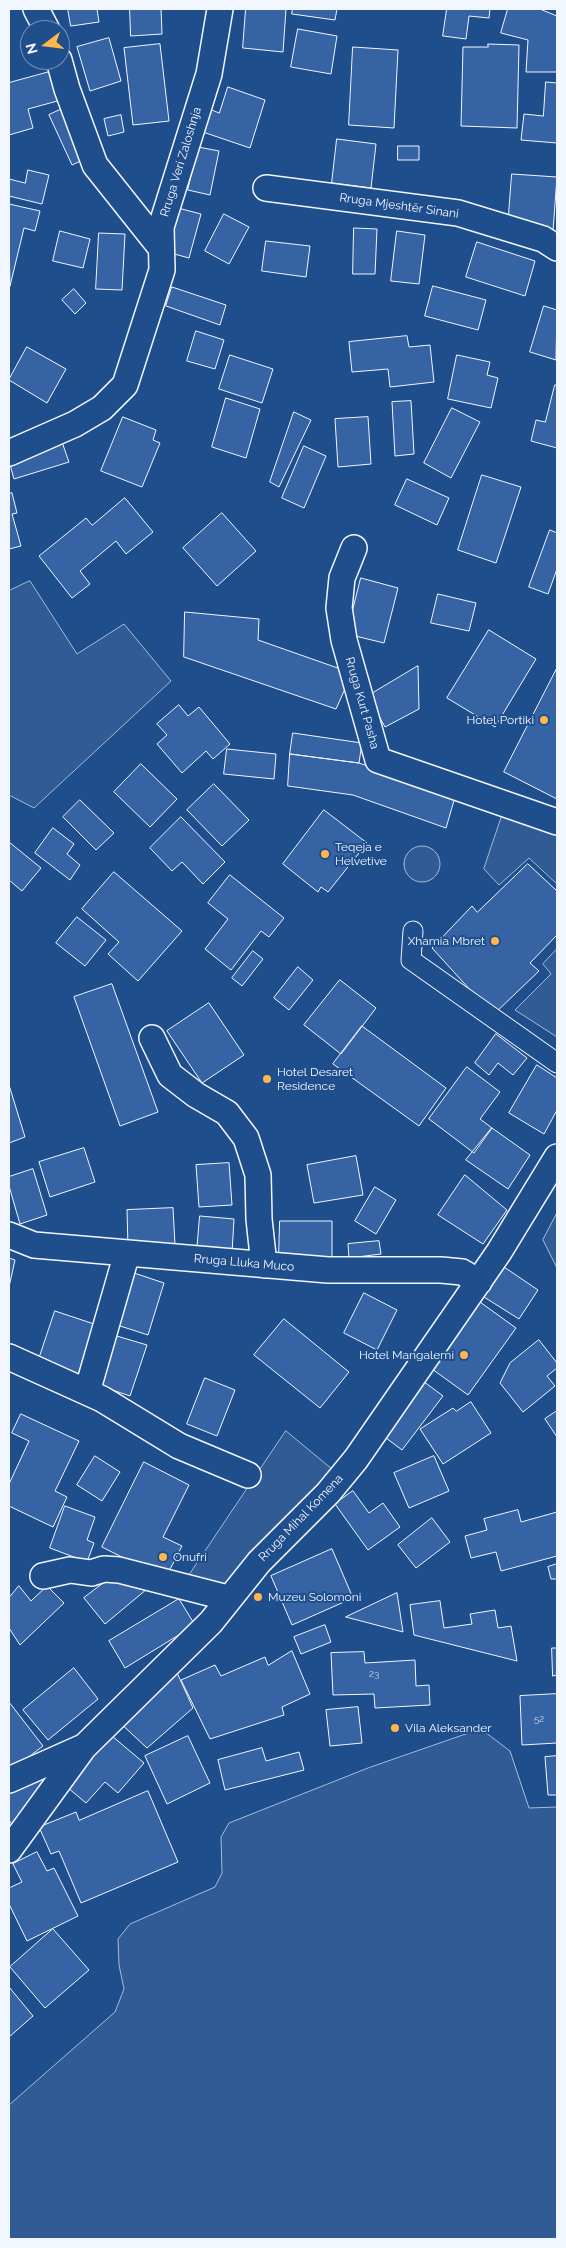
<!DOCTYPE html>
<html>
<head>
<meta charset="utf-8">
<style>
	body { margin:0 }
	#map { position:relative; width:566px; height:2248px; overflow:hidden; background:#1f4e8c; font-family:Raleway,sans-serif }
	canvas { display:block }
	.frame { position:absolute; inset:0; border:10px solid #f2f6ff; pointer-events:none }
	.north { position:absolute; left:20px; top:20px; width:50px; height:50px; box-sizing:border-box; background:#1f4e8c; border:1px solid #7391ba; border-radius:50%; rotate:255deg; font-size:14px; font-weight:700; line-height:20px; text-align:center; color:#f2f6ff }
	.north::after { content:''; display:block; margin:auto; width:18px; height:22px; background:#ffb74d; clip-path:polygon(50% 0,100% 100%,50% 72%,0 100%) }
</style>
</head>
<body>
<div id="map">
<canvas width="566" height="2248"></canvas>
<div class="frame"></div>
<div class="north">N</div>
</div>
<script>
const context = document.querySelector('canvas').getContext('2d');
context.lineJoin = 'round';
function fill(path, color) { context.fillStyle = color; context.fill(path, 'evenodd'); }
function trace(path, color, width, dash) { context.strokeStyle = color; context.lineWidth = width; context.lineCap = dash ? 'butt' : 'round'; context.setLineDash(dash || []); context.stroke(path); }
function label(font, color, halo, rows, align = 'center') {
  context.font = font + ' Raleway,sans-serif'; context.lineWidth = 4; context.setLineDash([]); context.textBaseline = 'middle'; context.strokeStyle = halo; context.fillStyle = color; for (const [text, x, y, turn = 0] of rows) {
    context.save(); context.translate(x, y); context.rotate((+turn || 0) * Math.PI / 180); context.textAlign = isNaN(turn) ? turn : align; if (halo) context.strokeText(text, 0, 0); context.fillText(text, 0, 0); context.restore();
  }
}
const built = new Path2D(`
	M30 581 77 654 124 624 171 681 34 808 9 795V591Z
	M503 813 557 832V884L529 858 499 885 484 869Z
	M404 864a18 18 0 1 1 36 0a18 18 0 1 1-36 0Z
	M557 949V1037L515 1010 551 974 543 964Z
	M557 1213V1268L543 1240Z
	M286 1431 338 1474 226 1593 188 1577Z
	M481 1729 510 1751 529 1808 557 1807V2239H9V2105L115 2012 124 1989 119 1965 118 1939 130 1924 215 1887 222 1873 221 1837 229 1823 368 1768Z`);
fill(built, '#305b95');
trace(built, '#a8bbd7', 1);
const building = new Path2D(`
	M68 9H97L99 22 71 26Z
	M130 9H161L162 34 131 36Z
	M246 9H286L283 52 243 48Z
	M293 9H337L335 20 292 14Z
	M447 9H490L489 18 469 16 466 39 443 36Z
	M508 9H540L557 16V72H526L528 40 501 33Z
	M298 29 337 36 331 74 291 67Z
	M109 38 121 81 90 91 77 47Z
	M160 44 169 121 133 125 124 48Z
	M488 44 519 45 517 128 461 126 463 47H488Z
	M353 47 398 50 394 128 349 125Z
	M53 71 61 100 28 109 33 128 9 135V83Z
	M546 82 557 83V143L521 140 524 114 543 116Z
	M228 87 265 100 250 148 200 131 207 108 219 113Z
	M64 108 87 158 72 165 49 115Z
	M121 115 124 132 108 136 104 119Z
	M337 139 376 144 371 188 332 183Z
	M398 146H419V160H398Z
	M198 147 219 151 210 195 188 190Z
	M28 170 49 175 42 204 9 196V179L25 183Z
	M512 174 557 177 553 231 508 227Z
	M9 204 40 211 35 231 24 228 10 286Z
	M178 208 201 214 189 258 167 252Z
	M224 214 249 227 229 264 205 251Z
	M354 228 377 229 375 274H353Z
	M60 231 90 239 83 268 53 261Z
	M397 231 425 235 419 284 391 281Z
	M99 233 125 234 122 290 96 289Z
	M266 241 310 246 306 277 262 271Z
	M477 242 535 261 525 296 466 277Z
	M433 286 486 300 478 330 425 316Z
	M172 287 226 305 220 325 166 306Z
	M74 289 86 303 75 314 62 300Z
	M544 306 557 310 556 360 530 352Z
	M196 331 224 340 215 369 187 361Z
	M407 336 409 347 430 345 434 382 390 387 388 369 352 372 349 342Z
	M27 347 66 369 47 403 9 380Z
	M230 355 273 369 262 403 219 389Z
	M457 355 490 362 487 375 498 378 491 408 448 399Z
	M555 385H557V448L531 441 536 420 545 422Z
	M226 398 260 409 246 458 212 447Z
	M411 401 414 454 395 456 392 402Z
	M452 408 480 422 451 478 424 463Z
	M294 412 311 420 279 487 270 482Z
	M123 417 156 430 153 440 160 443 142 487 101 471Z
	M368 417 371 464 338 467 335 419Z
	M62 442 69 462 14 479 9 461Z
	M304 446 326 456 304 508 282 498Z
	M482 475 521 487 496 563 458 550Z
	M407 479 449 498 437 525 395 505Z
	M12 493 17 513 12 514 21 546 9 549V494Z
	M125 498 153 532 126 554 116 541 80 571 90 584 72 598 39 556 86 518 92 525Z
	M222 513 256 551 217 586 183 548Z
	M550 530 557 533V569L548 594 529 587Z
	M361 578 398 588 384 643 347 634Z
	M438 594 476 603 469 631 431 623Z
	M185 612 259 619 258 640 352 673 336 709 184 657Z
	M489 630 536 659 495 727 447 698Z
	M418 666 419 709 385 727 368 696Z
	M557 668V799L504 772Z
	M179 705 188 716 199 707 230 744 213 759 206 751 182 773 157 744 167 735 157 724Z
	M293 733 362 743 359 763 290 754Z
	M227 749 276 754 274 779 224 774Z
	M290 754 359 763 455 797 446 828 353 795 288 786Z
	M141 764 177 799 150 827 114 792Z
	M214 784 249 820 222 846 187 810Z
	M80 800 114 833 96 850 63 817Z
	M324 810 367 843 328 892 321 887 318 892 283 864Z
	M181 817 225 862 203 884 182 862 172 871 150 848Z
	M53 828 74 844 67 854 80 865 70 880 35 853Z
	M9 842 41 868 22 891 9 880Z
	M528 864 557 891V935L530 963 539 971 493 1015 432 948 472 906 477 912Z
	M114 872 182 931 138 981 108 954 119 942 82 909Z
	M230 875 284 918 269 937 261 931 231 970 205 949 228 919 208 903Z
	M77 917 106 940 85 966 56 943Z
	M253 951 263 959 242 986 232 978Z
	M298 967 313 980 289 1010 274 998Z
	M340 980 376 1008 341 1054 304 1025Z
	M112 984 158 1112 120 1126 74 997Z
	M209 1003 244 1055 202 1083 167 1031Z
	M362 1026 446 1088 419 1126 333 1064Z
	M496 1034 527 1058 513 1075 498 1063 489 1075 475 1063Z
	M537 1065 557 1078V1110L544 1134 509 1113Z
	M467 1067 500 1092 480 1119 492 1128 474 1153 429 1119Z
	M9 1085 25 1137 9 1143Z
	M492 1128 530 1155 508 1189 466 1160Z
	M84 1148 95 1182 50 1197 39 1162Z
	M356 1156 363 1195 314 1203 307 1165Z
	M229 1163 232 1205 199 1207 196 1165Z
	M33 1169 47 1215 20 1224 9 1186V1177Z
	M465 1175 507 1210 483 1244 438 1215Z
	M375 1187 396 1200 376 1234 355 1221Z
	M173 1208 175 1245 128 1247 127 1210Z
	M200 1216 234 1219 232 1253 197 1251Z
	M280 1221H332V1257L279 1256Z
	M379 1241 381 1254 349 1258 348 1244Z
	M9 1258 15 1260 9 1287Z
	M504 1267 538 1290 519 1319 484 1297Z
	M131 1272 164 1283 148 1335 114 1324Z
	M364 1293 397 1310 377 1350 344 1333Z
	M480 1302 516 1328 468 1395 432 1369Z
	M55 1311 94 1324 78 1375 38 1362Z
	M284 1319 349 1372 320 1408 254 1355Z
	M110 1334 147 1345 130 1396 95 1384Z
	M539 1340 557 1363V1368L547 1376 555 1386 523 1412 500 1383 510 1363Z
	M205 1378 235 1390 217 1436 187 1424Z
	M423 1381 443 1396 402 1450 382 1435Z
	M471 1402 491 1433 443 1464 420 1429 453 1408 456 1411Z
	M557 1411V1437L545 1419Z
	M21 1414 79 1441 55 1491 67 1497 53 1527 9 1506V1484L29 1441 12 1433Z
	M95 1456 120 1472 102 1501 77 1485Z
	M434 1456 449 1491 409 1508 394 1473Z
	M144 1462 189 1485 163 1537 182 1546 165 1579 102 1547Z
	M353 1491 369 1513 383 1503 400 1527 368 1550 335 1504Z
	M65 1506 95 1517 87 1540 94 1543 87 1562 50 1548Z
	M518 1510 521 1522 557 1512V1556L501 1571 496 1552 471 1558 465 1536 487 1530 484 1519Z
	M432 1518 450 1542 416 1568 398 1545Z
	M332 1549 353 1598 292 1625 271 1576Z
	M557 1564V1579H551L548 1567Z
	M114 1575 147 1589 105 1624 84 1598Z
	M19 1586 31 1601 47 1586 64 1603 20 1645 9 1628V1598Z
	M397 1593 403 1632 346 1617Z
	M179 1599 195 1625 125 1668 109 1641Z
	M440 1601 444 1628 472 1624 470 1614 495 1610 498 1628 511 1626 517 1661 414 1635 410 1605Z
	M325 1625 331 1642 301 1654 294 1637Z
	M552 1648H557V1675L553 1676Z
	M292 1651 310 1694 282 1707 284 1715 210 1739 181 1680 215 1665 221 1676 265 1657 268 1665Z
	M364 1652 365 1663 415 1660 416 1686 429 1685 430 1705 375 1708 374 1694 333 1695 331 1653Z
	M174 1666 193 1708 147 1748 118 1721Z
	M74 1668 98 1699 48 1740 23 1710Z
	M557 1694V1743L522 1745 520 1696Z
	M9 1702 43 1746 9 1772Z
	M358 1707 362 1743 330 1746 326 1710Z
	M112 1736 144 1763 118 1793 105 1782 86 1803 67 1787Z
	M188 1736 210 1783 167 1804 145 1756Z
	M262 1748 266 1761 299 1752 304 1770 225 1790 218 1760Z
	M557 1756V1795H548L545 1757Z
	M56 1768 13 1826 9 1820V1789Z
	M148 1791 178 1862 81 1903 59 1851 51 1854 39 1827 76 1812 79 1820Z
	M37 1852 47 1871 54 1868 78 1916 27 1941 9 1904V1888L22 1882 13 1864Z
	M53 1929 89 1970 45 2008 10 1967Z
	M9 1987 33 2016 9 2037Z`);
fill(building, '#3563a3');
trace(building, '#f2f6ff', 1);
const pedestrian = new Path2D(`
	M413 931 411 960 557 1063`);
const minor = new Path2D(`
	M36 9 47 30
	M59 60 67 89 95 165 161 248
	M266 188 458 213 543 239 557 248
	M9 453 75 424 102 408 125 385 162 270 161 227 209 74 220 9
	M354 548 342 578 339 608 344 640 378 760 557 822
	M152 1038 170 1075 196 1095 227 1113 246 1138 258 1175 259 1219 264 1265
	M9 1235 34 1245 328 1270H441L462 1272 479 1282
	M9 1357 102 1399 179 1446 248 1475
	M87 1392 127 1253
	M43 1576 70 1570 91 1573 104 1569 119 1570 228 1598
	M9 1780 81 1748
	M9 1850 84 1747 211 1622 259 1562 328 1493 356 1459 499 1252 557 1157`);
trace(pedestrian, '#f2f6ff', 21);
trace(minor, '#f2f6ff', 28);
trace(pedestrian, '#1f4e8c', 19);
trace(minor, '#1f4e8c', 25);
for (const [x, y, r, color] of [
	[544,720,5,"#ffb74d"],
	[325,854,5,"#ffb74d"],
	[495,941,5,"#ffb74d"],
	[267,1079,5,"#ffb74d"],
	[464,1355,5,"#ffb74d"],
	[163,1557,5,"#ffb74d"],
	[258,1597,5,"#ffb74d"],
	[395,1728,5,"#ffb74d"]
]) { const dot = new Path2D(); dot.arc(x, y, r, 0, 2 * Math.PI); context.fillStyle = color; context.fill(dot); trace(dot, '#1f4e8c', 2); }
label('10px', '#c3d1e8', null, [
	["23",374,1674],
	["52",539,1719]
]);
label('12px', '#f2f6ff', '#1f4e8c', [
	["Rruga Veri Zaloshnja",181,162,-73],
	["Rruga Mjeshtër Sinani",399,206,8],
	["Rruga Kurt Pasha",362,703,74],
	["Rruga Lluka Muco",244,1263,5],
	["Rruga Mihal Komena",301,1518,-46]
]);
label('12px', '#f2f6ff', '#1f4e8c', [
	["Hotel Portiki",534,720,"right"],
	["Teqeja e",335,847],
	["Helvetive",335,861],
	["Xhamia Mbret",485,941,"right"],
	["Hotel Desaret",277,1072],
	["Residence",277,1086],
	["Hotel Mangalemi",454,1355,"right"],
	["Onufri",173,1557],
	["Muzeu Solomoni",268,1597],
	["Vila Aleksander",405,1728]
], 'left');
</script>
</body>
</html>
